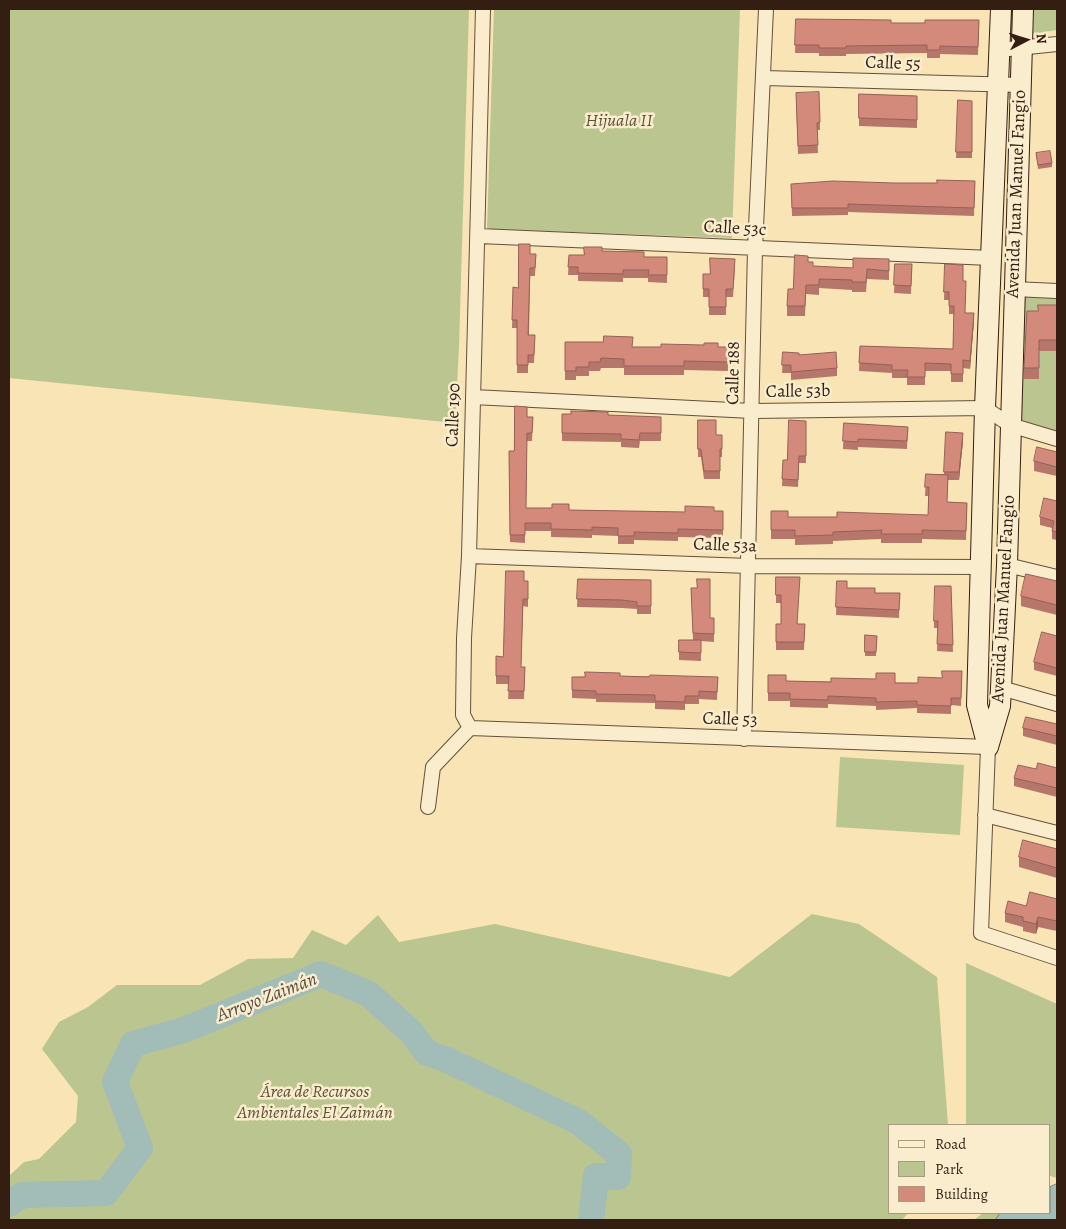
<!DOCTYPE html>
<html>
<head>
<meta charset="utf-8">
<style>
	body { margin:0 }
	#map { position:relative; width:1066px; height:1229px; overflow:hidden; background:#f8e4b4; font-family:Alegreya,serif }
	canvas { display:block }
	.frame { position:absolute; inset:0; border:10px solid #341e11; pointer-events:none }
	.legend { position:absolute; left:888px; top:1124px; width:162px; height:90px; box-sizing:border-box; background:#faedce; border:1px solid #ab9a82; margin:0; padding:6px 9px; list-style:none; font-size:15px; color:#341e11 }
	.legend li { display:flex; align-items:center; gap:10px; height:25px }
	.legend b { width:25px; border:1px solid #ab9a82 }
	.north { position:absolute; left:1001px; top:15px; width:50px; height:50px; -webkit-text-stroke:4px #faedce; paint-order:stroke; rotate:85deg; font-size:14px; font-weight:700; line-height:20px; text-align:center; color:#341e11 }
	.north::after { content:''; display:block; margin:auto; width:18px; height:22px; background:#341e11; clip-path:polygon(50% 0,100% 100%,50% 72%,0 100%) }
</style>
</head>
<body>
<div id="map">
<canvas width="1066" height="1229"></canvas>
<div class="frame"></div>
<ul class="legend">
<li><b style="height:6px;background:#faedce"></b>Road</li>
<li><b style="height:14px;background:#bbc58f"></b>Park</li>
<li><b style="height:14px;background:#d48a7b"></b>Building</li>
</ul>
<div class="north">N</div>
</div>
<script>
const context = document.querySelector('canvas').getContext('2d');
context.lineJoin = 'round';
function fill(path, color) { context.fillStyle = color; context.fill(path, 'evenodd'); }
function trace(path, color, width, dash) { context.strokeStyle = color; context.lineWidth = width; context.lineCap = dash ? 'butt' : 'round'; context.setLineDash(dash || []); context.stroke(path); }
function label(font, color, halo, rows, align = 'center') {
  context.font = font + ' Alegreya,serif'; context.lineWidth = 5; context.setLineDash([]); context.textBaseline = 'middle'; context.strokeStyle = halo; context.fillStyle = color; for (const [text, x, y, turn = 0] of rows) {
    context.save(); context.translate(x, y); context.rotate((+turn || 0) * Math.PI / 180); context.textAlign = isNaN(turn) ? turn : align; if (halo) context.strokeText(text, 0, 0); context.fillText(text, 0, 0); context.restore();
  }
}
fill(new Path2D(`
	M9 9H469L459 347 455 423 9 378Z
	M494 9H740L732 238 487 229Z
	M1031 9H1057V30L1031 34Z
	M1016 293 1057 295V433L1013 422Z
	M840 757 964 765 960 835 836 827Z
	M812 914 859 924 937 977 948 1125H890V1213H908L902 1220H9V1176L24 1162 39 1159 76 1122 78 1096 42 1049 59 1022 88 1007 117 985H200L248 959 293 958 312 930 346 945 378 915 399 942 495 924 730 977Z
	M966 963 1057 1004V1178L1050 1176V1125H966Z
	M983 1213H1050L1057 1220H974Z`), '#bbc58f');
const water = new Path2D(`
	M1057 1184V1220H995L1000 1213H1050V1187Z`);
fill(water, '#a2bcb7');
trace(water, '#767d75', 1);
trace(new Path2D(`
	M9 1204 22 1195 106 1193 140 1148 115 1082 133 1044 184 1030 321 974 369 994 412 1033 427 1053 445 1059 579 1122 619 1154 618 1177 596 1176 591 1220`), '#a2bcb7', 26);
const street = new Path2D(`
	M999 50 1057 44
	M764 78 1020 85
	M479 236 991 258
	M1014 289 1057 291
	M473 397 752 411 985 408 1010 425 1057 439
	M469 556 749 566 980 567
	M1007 565 1057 577
	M1001 688 1057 704
	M470 728 988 747 981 933 1057 958
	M470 728 463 715 464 638 469 556 483 9
	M744 739 755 249 766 9
	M428 807 433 767 470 728
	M985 815 1057 833`);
const secondary = new Path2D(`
	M988 747 1000 706 1001 688 1007 565 1023 9
	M988 747 977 705 985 408 1001 9`);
trace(street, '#65503a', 16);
trace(secondary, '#341e11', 22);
trace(street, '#faedce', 14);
trace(secondary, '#faedce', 20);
fill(new Path2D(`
	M796 19 891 23H925L979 20 978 55 940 54V58H927V53L846 54V56H819V53H795Z
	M859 94 917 96V128L859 126Z
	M958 100 972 101V158H956Z
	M796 101 820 122V130H817L818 153 798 154Z
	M1036 153 1052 163V167L1038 169Z
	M975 181 974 216 848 212V215L792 216 791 184 937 183Z
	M602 251 644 257H667V283L648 282V278H623V282L578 281V275H568L569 255H584Z
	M536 254 535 276H530L529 335H535L534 363H528V373H517V328H512L513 287 518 288Z
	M889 259V280L867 279 866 292H852V290L819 288V295L806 294 805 316H787V306L793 289 808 262 813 266 853 268Z
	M895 264H912L911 294 894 293Z
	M945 264 963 281 965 313 974 321 970 369 963 368V382H951V371H925V385H907V378H892V373L859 371 860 346 953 349 954 314H949V300H944Z
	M735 266 733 297H726V315H709V297H703V274H710Z
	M1057 305V351H1039V379H1024V368L1038 311Z
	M565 342 633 347H728V371L684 370V375H624V368H601L600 371H589V376H576V380H565Z
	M783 352 799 355 837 368V376L791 380V373H782Z
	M562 414 661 417V441H640L639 448 621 447V442L562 441Z
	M527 417H533L532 441H527L526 508 569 510 685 512 723 511V538L678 537V541L634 540V544H618V536L592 535V538L551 537V531H525V543L510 542 509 451H514Z
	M698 420 716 435H722V457H720V479H704L701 457H698Z
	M806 421V463H799L798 487 782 486 783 460H787Z
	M844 423 908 427 907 449 858 447V450L843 449Z
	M946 432 963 441 959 480H948L947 502 967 503 966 540 922 539V543H881V539L833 541V544L795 545V539H771V511L788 517H837L928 515V496H925L926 474H944Z
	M1057 452V476L1034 471V461Z
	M1057 501V540L1052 539V528L1040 525V517Z
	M776 577 798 624H805L804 650H776V624H781V603H776Z
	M578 579 651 580V614H637V609L622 608 577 607Z
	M524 581H528V607L523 606 521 667H525L524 699H508L509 684H496V656L503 657Z
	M837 581 847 588 875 593H900L899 618 836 615Z
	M1057 581V615L1021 606V596Z
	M951 586 953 652 937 651 938 628H934V621Z
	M691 588 710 618H714V642L701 641V661L679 660V640H693Z
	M865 635 877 636 876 656H865Z
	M1057 636V676L1034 670V662Z
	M962 671 961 706 951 705V714L917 713V708L876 710V706L828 704V708L790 707V701H768V675L786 681 918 683 942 678Z
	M620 676 718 677 717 700 699 699V704H685V710L655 709V703L596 702V699L572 698V677Z
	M1057 724V745L1023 736V728Z
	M1057 768V797L1014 786V778L1036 769Z
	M1057 849V878L1019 867V857Z
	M1057 899V931L1038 927 1036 934 1023 931V927L1005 922V913L1026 906Z`), '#b6776a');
fill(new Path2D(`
	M974 313V321L970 369V361Z
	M963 433V441L959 480V472Z
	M1038 917V927L1036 934V924Z`), '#946156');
const building = new Path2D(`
	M796 19 891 20V23H925V20H979L978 47 940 46V50H927V45L846 46V48H819V45H795Z
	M819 92 820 122 817 123 818 145 798 146 796 93Z
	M859 94 917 96V120L859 118Z
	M958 100 972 101V152H956Z
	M1050 151 1052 163 1038 165 1036 153Z
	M937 180 975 181 974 208 848 204V208H792L791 184 833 181 894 183H937Z
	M519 244H530V254H536L535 268H530L528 335H535L534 355H528V365H517V320H512L513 287 518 288Z
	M584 247H602V251L644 252V257H667V275H648L649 270H623V274L578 273V267H568L569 255H584Z
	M795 255 808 256V262H813V266L853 268V258L889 259V271L867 269 866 282H852V280L819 279V285H806L805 306H787L788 289H793Z
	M710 258 735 259 733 289H726V307H709V289H703V274H710Z
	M895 264H912L911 286 894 285Z
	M945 264 963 265V281H966L965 313H974L970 361 963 360V374H951V364L925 363V377H907L908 370H892V365L859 363 860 346 953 349 954 306H949V292H944Z
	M1038 305H1057V340H1039V368H1024L1027 311H1038Z
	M604 336 633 337 632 347H661V344L704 345V343H718V347H728V362L684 361V366H624V359L601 358 600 362H589V367H576V371H565V342H603Z
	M783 352 799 353V355L836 352 837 368 791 372V365H782Z
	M515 406 527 407V417H533L532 433H527L526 508H552V504H569V510L685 512V506L714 507V511H723V530L678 529V533L634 532V536H618V528L592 527V530L551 529V523H525V535H510L509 451H514Z
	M571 411 608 412V415L661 417V433H640L639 440 621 439V434L562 433V414H571Z
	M698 420H716V435H722V449H720V471H704L701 449H698Z
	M789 420 806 421V456H799L798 480 782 479 783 460H787Z
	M844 423 908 427 907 441 858 439V442L843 441Z
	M946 432 963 433 959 472H944Z
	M1037 447 1057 452V467L1034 461Z
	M926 474 948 475 947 502 967 503 966 531 922 530V534H881L882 530 833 532V535L795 536V530H771V511H788V517H837V512L928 515 929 487H925Z
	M1044 498 1057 501V532L1052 531 1054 521 1040 517Z
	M506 571H524V581H528V599H523L521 667H525L524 691H508L509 676H496V656L503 657Z
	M1026 574 1057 581V605L1021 596Z
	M776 577H800L797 624H805L804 642H776V624H781V595H776Z
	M578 579 651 580V606H637V602L622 600 577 599Z
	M697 579H710V618H714V634L693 633 691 588H697Z
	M837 581H847V588H875V593H900L899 610 836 607Z
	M935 586H951L953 645 937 644 938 621H934Z
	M1042 632 1057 636V668L1034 662Z
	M865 635 877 636 876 652H865Z
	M679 640H701V653L679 652Z
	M942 671H962L961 698H951V706L917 705V701L876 702V698L828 696V700L790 699V693H768V675H786V681L831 682V678L876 679V673H895V683H918V677L942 678Z
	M585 672 620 673V676L649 677 650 675 718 677 717 692 699 691V696H685V702L655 701V695L596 694V691L572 690V677H585Z
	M1026 717 1057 724V736L1023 728Z
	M1038 763 1057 768V788L1014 778 1018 765 1036 769Z
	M1023 840 1057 849V868L1019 857Z
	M1030 892 1057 899V921L1038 917 1036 924 1023 921V917L1005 913 1008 901 1026 906Z`);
fill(building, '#d48a7b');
trace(building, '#946156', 1);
label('18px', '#341e11', '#faedce', [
	["Calle 55",893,64,2],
	["Avenida Juan Manuel Fangio",1017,194,-88],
	["Calle 53c",735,229,3],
	["Calle 188",734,373,-89],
	["Calle 53b",798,392,-1],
	["Calle 190",454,415,-88],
	["Calle 53a",725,546,2],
	["Avenida Juan Manuel Fangio",1004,599,-87],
	["Calle 53",730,720,2]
]);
label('italic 18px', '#5c5037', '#faedce', [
	["Hijuala II",619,122],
	["Área de Recursos",315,1093],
	["Ambientales El Zaimán",315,1114]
]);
label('italic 19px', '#554d43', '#faedce', [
	["Arroyo Zaimán",267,998,-21]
]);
</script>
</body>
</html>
